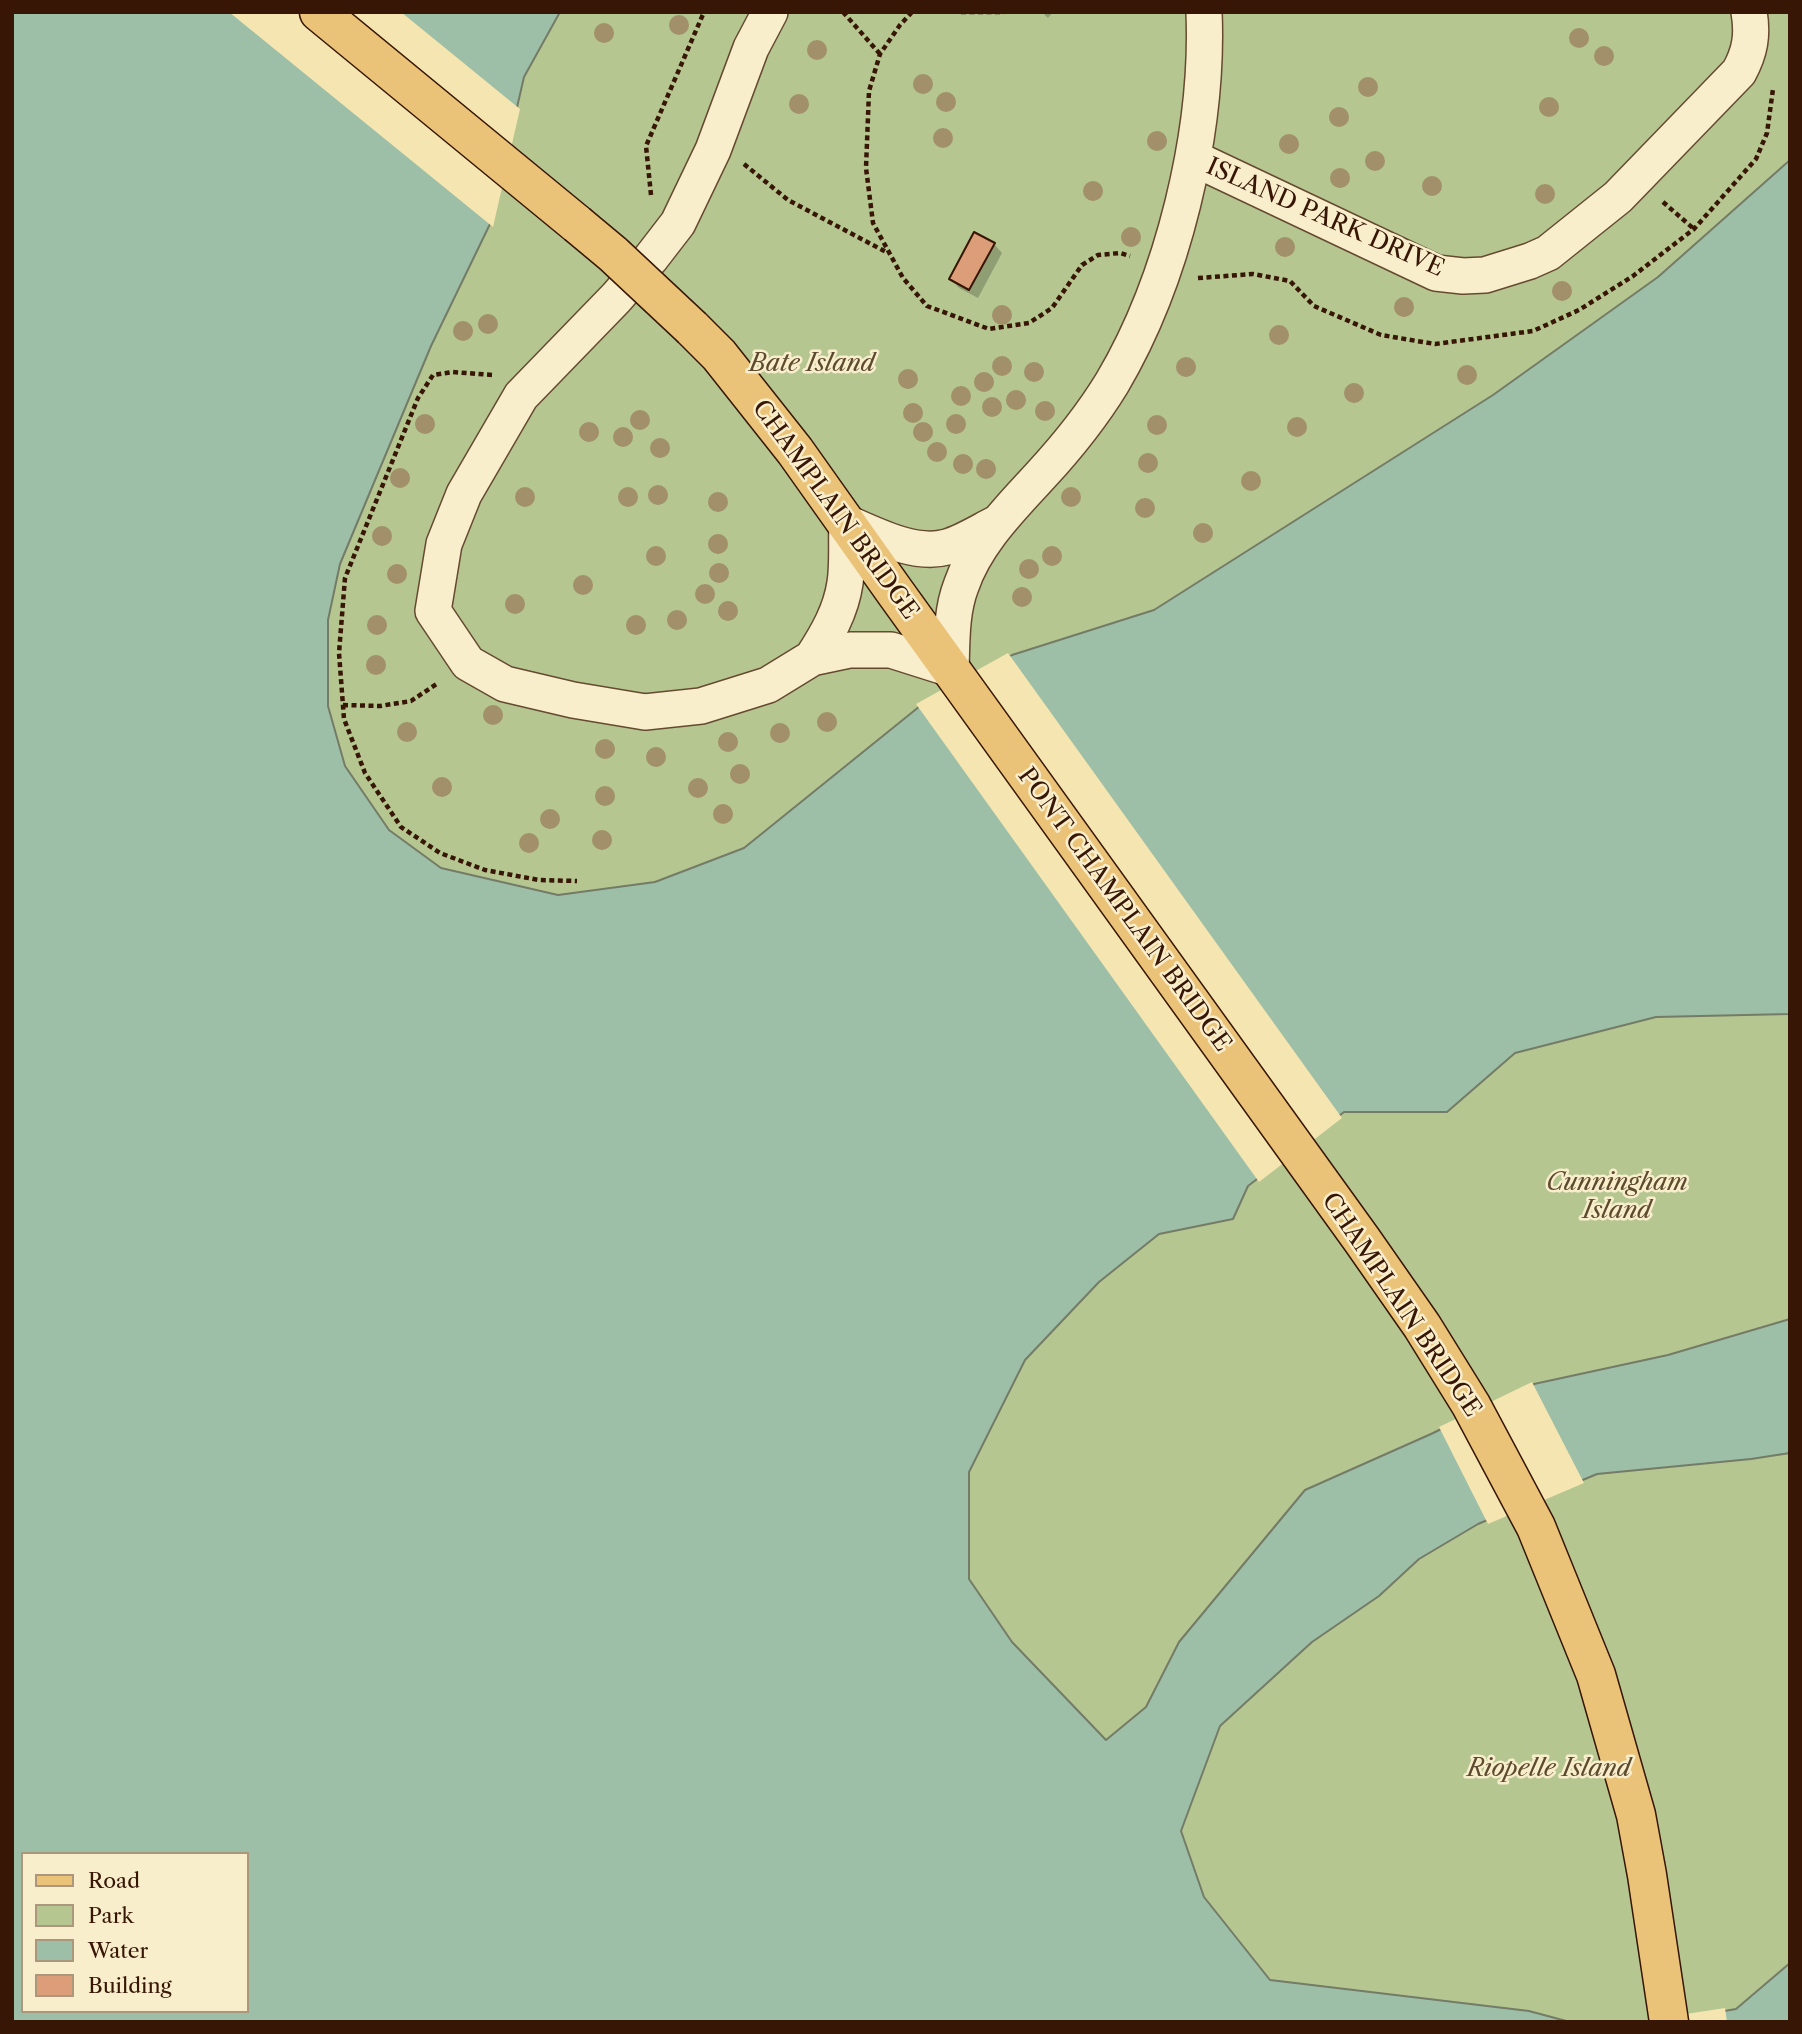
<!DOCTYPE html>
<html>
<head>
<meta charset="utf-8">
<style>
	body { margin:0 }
	#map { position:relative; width:1802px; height:2034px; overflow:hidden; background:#f5e5b1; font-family:"Libre Caslon Text",serif }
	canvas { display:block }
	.frame { position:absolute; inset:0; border:14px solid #371605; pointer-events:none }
	.legend { position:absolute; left:21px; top:1852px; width:228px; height:161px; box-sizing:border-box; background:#f8eecc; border:2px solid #ab987c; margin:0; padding:9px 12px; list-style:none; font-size:21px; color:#371605 }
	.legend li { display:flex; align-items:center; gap:14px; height:35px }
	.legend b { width:35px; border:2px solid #ab987c }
</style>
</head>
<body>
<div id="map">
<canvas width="1802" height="2034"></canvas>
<div class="frame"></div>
<ul class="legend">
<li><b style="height:9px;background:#eac278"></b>Road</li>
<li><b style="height:19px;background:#b5c691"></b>Park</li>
<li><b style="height:19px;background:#9dbfa7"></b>Water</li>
<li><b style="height:19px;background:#dc9d79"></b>Building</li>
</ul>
</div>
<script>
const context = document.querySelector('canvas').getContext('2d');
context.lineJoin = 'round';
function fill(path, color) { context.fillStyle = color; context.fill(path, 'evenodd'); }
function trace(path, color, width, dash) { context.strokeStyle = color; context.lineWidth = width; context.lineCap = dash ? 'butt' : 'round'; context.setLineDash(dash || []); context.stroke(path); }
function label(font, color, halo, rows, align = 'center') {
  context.font = font + ' "Libre Caslon Text",serif'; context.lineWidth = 5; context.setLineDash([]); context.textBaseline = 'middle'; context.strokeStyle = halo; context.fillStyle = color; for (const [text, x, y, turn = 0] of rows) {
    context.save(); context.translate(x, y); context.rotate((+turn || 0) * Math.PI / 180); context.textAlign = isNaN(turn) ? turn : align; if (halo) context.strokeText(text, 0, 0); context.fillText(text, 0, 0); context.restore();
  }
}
fill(new Path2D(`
	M560 12H1790V160L1658 277 1493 395 1154 610 1012 655 920 706 744 848 655 882 558 895 441 868 389 830 345 766 328 706V620L340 564 431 346 490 224 524 77Z
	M1756 1014H1790V1319L1668 1355 1534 1384 1431 1434 1179 1642 1146 1707 1106 1741 1012 1642 969 1579V1472L1025 1360 1099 1282 1159 1234 1233 1219 1248 1186 1344 1112H1447L1515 1053 1656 1017Z
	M1790 1453V1963L1736 2009 1660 2022H1570L1529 2011 1270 1980 1204 1897 1181 1831 1220 1726 1312 1642 1379 1596 1419 1559 1478 1524 1597 1474 1751 1459Z`), '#b5c691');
const water = new Path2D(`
	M12 12H560L524 77 490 224 431 346 340 564 328 620V706L345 766 389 830 441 868 558 895 655 882 744 848 920 706 1012 655 1154 610 1493 395 1658 277 1790 160V1014L1656 1017 1515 1053 1447 1112H1344L1248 1186 1233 1219 1159 1234 1099 1282 1025 1360 969 1472V1579L1012 1642 1106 1740 1146 1707 1179 1642 1305 1490 1431 1434 1534 1384 1668 1355 1790 1319V1453L1751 1459 1597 1474 1478 1524 1419 1559 1379 1596 1312 1642 1220 1726 1181 1831 1204 1897 1270 1980 1529 2011 1570 2022H12ZM23 1854H247V2011H23Z
	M1790 1963V2022H1660L1736 2009Z`);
fill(water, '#9dbfa7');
trace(water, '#747b66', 2);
fill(new Path2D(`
	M229 12H401L520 109 493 227Z
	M1008 653 1342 1118 1259 1182 916 704Z
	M1532 1382 1584 1483 1488 1524 1439 1427Z
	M1725 2008 1727 2022H1657L1660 2018Z`), '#f5e5b1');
fill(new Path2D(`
	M1042 12H1053L1048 18Z
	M994 244 1002 253 978 298 959 288 951 279Z`), '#0003');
const building = new Path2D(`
	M974 232 995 243 969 290 949 279Z`);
fill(building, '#dc9d79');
trace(building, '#371605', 2);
const minor = new Path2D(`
	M770 12 751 48 713 150 678 223 651 258 616 298 521 396 464 494 444 544 433 611 468 663 505 684 573 700 645 712 701 706 768 685 812 658 850 650H891L951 669C952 642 951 612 961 586 976 542 1011 508 1041 475 1066 448 1093 414 1112 383 1173 280 1209 132 1204 12
	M1193 158 1436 273 1463 276 1485 275 1530 261 1548 253 1618 197 1739 72C1750 52 1753 35 1749 12
	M812 658C827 635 841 611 845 583 848 564 846 543 847 523 876 535 914 556 947 547 964 542 981 531 997 523`);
const major = new Path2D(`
	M319 12 577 224
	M692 328 719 355 795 451 895 592 1362 1240 1422 1326 1471 1405 1536 1527 1596 1675 1636 1815 1647 1875 1669 2022`);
trace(minor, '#664a30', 38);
trace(major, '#371605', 41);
trace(new Path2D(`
	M843 12 880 54
	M912 12 900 25 880 54 869 91 866 168 873 223 903 278 927 306 989 329 1029 323 1052 308 1082 265 1098 255 1120 253 1130 256
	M961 12H1004
	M744 164 788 200 888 253
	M651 195 646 146 704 12
	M1663 202 1694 229
	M1198 278 1253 274 1290 281 1314 306 1381 335 1435 344 1533 331 1579 310 1633 276 1694 229 1756 159 1767 133 1773 89
	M492 375 453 372 433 375 418 398 345 578 339 653 344 719 365 773 401 827 440 853 485 870 539 880 577 881
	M343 705 380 706 411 701 438 683`), '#371605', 4.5, [5, 3.5]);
trace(minor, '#f8eecc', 35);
trace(major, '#eac278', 38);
const majorBridge = new Path2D(`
	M577 224 613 254 692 328`);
trace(majorBridge, '#371605', 41, []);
trace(majorBridge, '#eac278', 38);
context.fillStyle = '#a1906a';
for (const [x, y] of [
	[679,25],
	[604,33],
	[1579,38],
	[817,50],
	[1604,56],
	[923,84],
	[1368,87],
	[946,102],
	[799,104],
	[1549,107],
	[1339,117],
	[943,138],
	[1157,141],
	[1289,144],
	[1375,161],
	[1340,178],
	[1432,186],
	[1093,191],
	[1545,194],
	[1131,237],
	[1285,247],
	[1562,291],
	[1404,307],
	[1002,315],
	[488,324],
	[463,331],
	[1279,335],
	[1002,366],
	[1186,367],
	[1034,372],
	[1467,375],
	[908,379],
	[984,382],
	[1354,393],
	[961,396],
	[1016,400],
	[992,407],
	[1045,411],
	[913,413],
	[640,420],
	[425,424],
	[956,424],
	[1157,425],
	[1297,427],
	[589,432],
	[923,432],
	[623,437],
	[660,448],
	[937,452],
	[1148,463],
	[963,464],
	[986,469],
	[400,478],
	[1251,481],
	[658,495],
	[525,497],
	[628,497],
	[1071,497],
	[718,502],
	[1145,508],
	[1203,533],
	[382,536],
	[718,544],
	[656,556],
	[1052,556],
	[1029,569],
	[719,573],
	[397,574],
	[583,585],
	[705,594],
	[1022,597],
	[515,604],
	[728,611],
	[677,620],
	[377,625],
	[636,625],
	[376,665],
	[493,715],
	[827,722],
	[407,732],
	[780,733],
	[728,742],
	[605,749],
	[656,757],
	[740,774],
	[442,787],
	[698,788],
	[605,796],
	[723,814],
	[550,819],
	[602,840],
	[529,843]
]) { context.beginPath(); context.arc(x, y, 10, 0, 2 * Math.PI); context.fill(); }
label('24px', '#371605', '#f8eecc', [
	["ISLAND PARK DRIVE",1325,218,24],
	["CHAMPLAIN BRIDGE",835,510,54],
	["PONT CHAMPLAIN BRIDGE",1124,910,54],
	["CHAMPLAIN BRIDGE",1401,1305,56]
]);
label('italic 24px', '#5d4b2f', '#f8eecc', [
	["Bate Island",812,364],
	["Cunningham",1617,1183],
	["Island",1617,1211],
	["Riopelle Island",1549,1769]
]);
</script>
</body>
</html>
